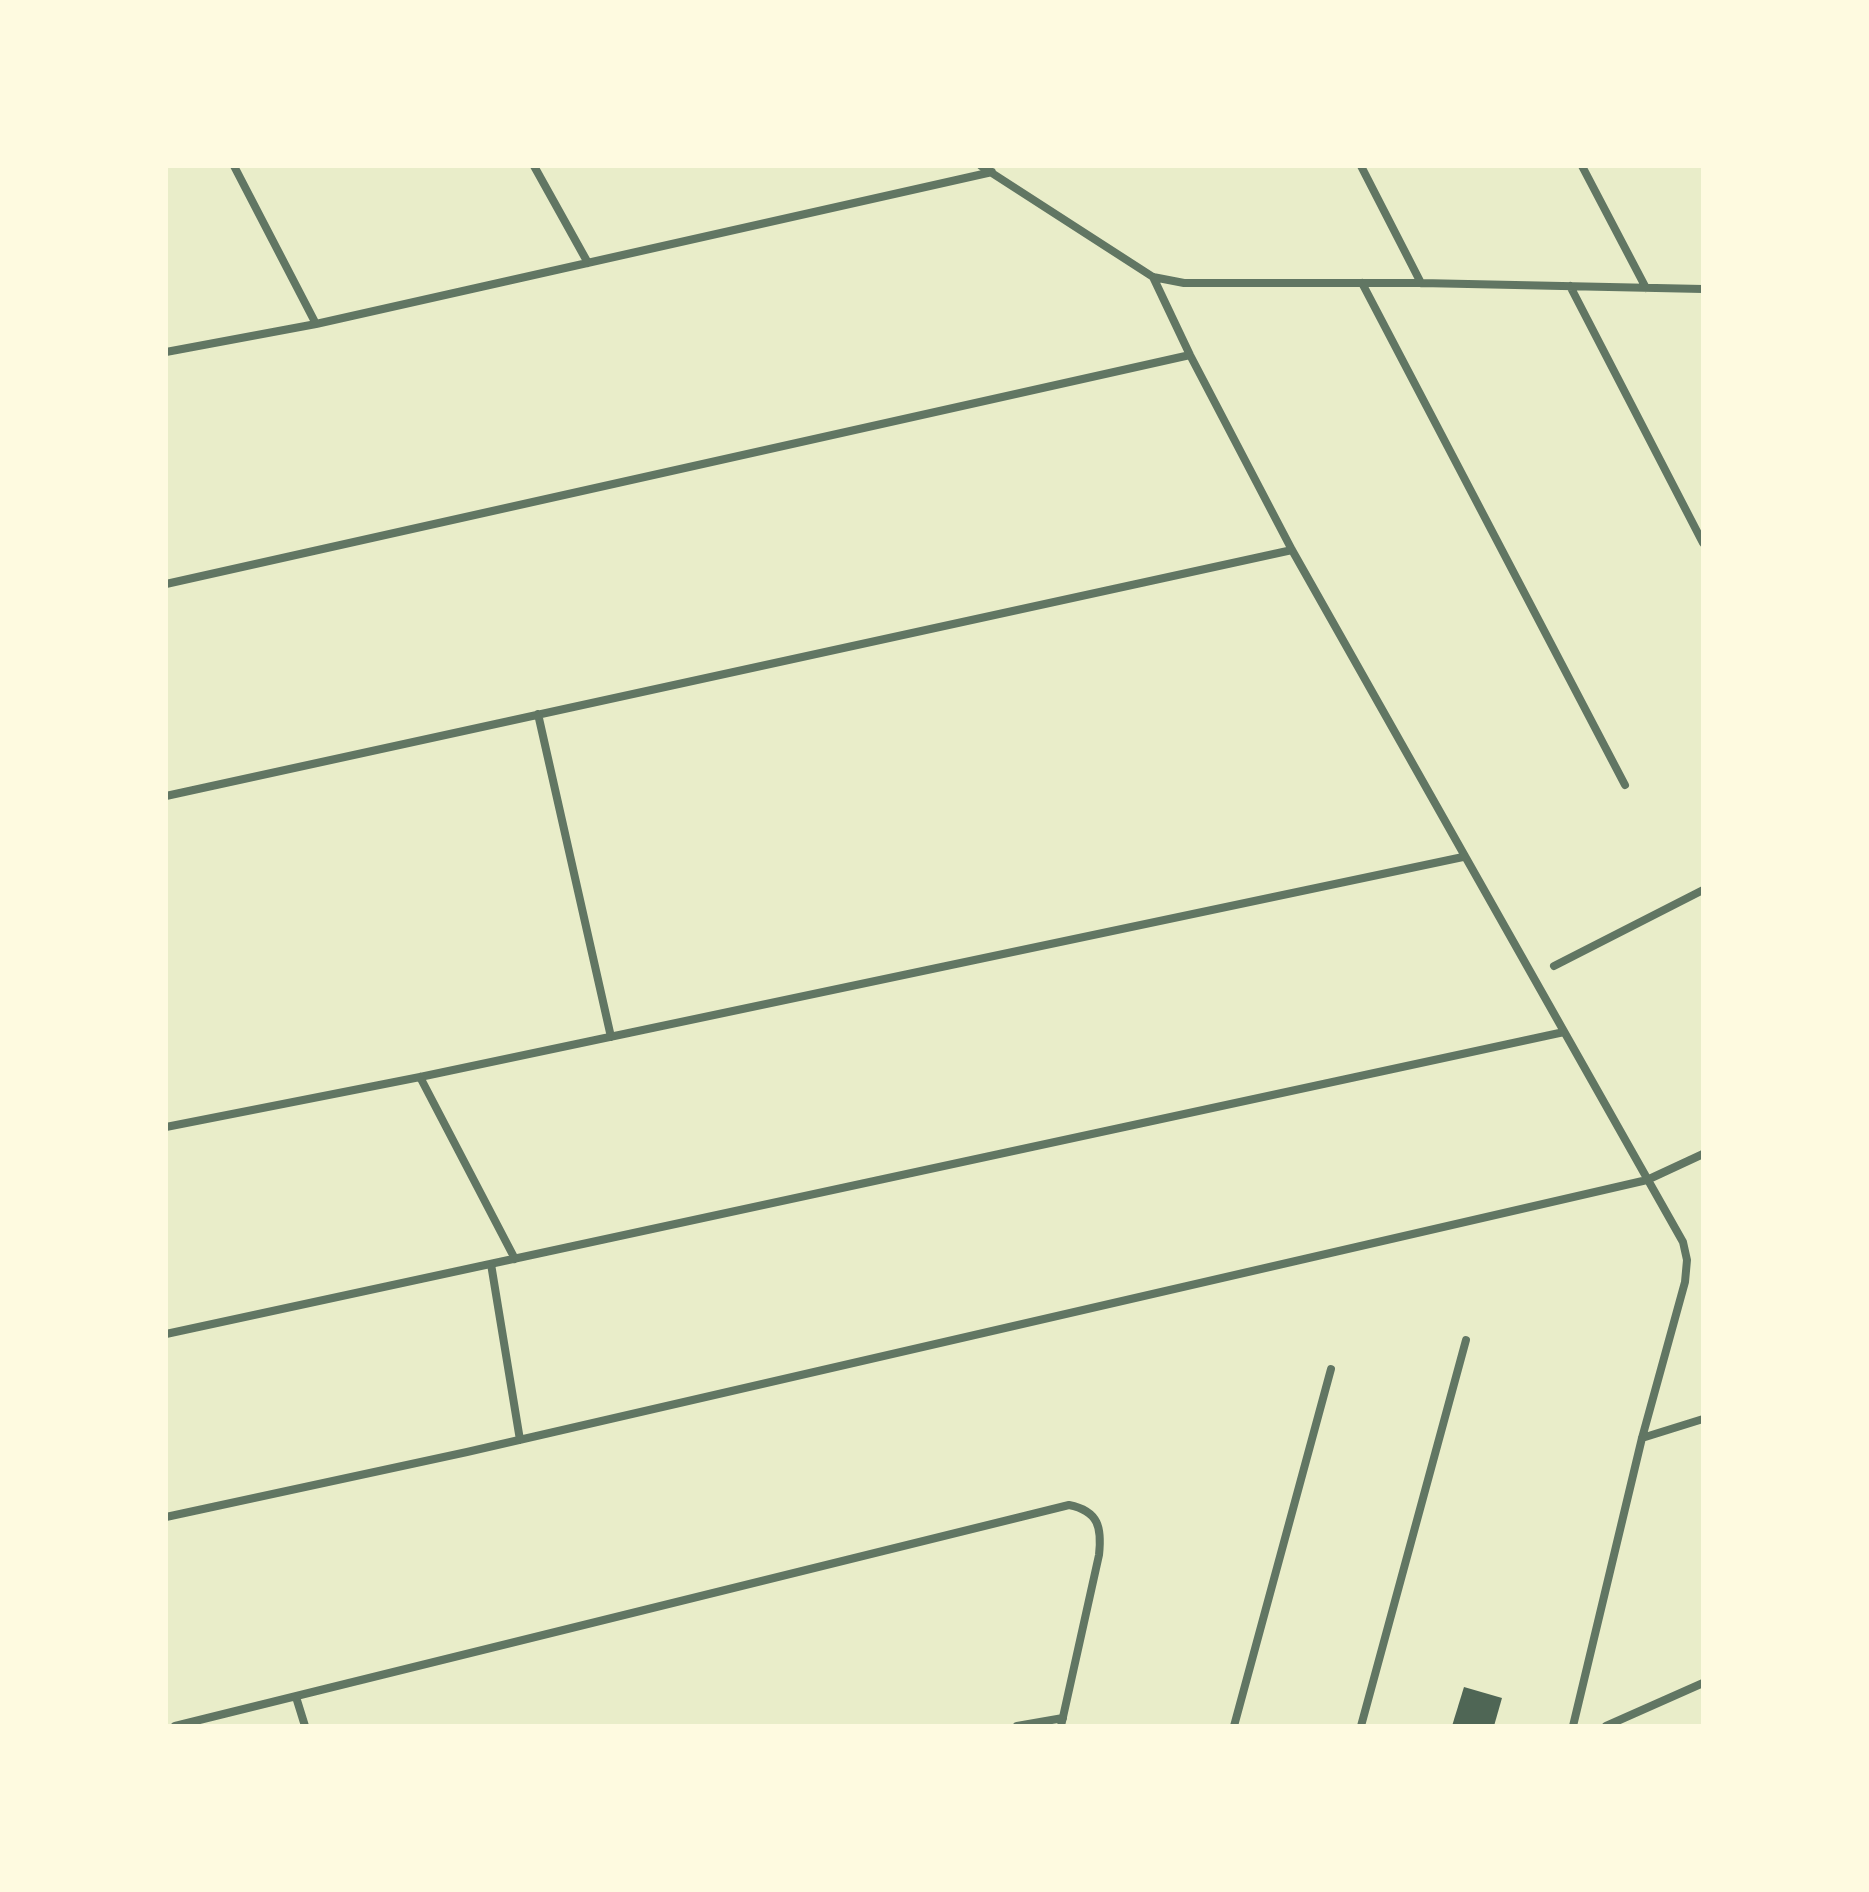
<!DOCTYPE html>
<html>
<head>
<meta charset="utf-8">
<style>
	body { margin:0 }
	#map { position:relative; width:1869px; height:1892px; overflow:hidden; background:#e9edc9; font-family:"Source Serif 4",serif }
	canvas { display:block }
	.frame { position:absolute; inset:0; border:168px solid #fefae0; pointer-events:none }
</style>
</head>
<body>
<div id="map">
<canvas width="1869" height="1892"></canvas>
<div class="frame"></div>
</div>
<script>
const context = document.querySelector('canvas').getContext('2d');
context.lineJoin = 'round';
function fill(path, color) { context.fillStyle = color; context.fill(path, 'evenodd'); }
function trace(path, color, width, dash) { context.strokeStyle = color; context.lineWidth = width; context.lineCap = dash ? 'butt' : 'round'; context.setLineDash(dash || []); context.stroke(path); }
fill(new Path2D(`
	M1464 1687 1502 1698 1494 1726H1452Z`), '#4f6655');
trace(new Path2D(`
	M234 166 316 324
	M534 166 588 263
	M981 166 1153 277 1184 283H1421L1703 289
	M1361 166 1421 283
	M1582 166 1646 288
	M1153 277 1190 355 1292 550 1683 1242 1687 1260 1685 1282 1642 1438 1573 1726
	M1362 283 1625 785
	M1570 286 1703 543
	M166 352 316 324 992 172
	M166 584 1190 355
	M538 714 611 1037
	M166 796 1292 550
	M1554 966 1703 890
	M420 1077 515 1259
	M166 1127 420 1077 1463 857
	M491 1264 520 1440
	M166 1334 1564 1032
	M1642 1438 1703 1419
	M166 1517 467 1452 1647 1180 1703 1154
	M296 1697 305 1726
	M175 1726 1069 1505C1099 1511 1102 1528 1099 1555L1061 1726
	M1017 1726 1063 1718
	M1234 1726 1331 1369
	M1361 1726 1466 1340
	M1606 1726 1703 1683`), '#617663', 8);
</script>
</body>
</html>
